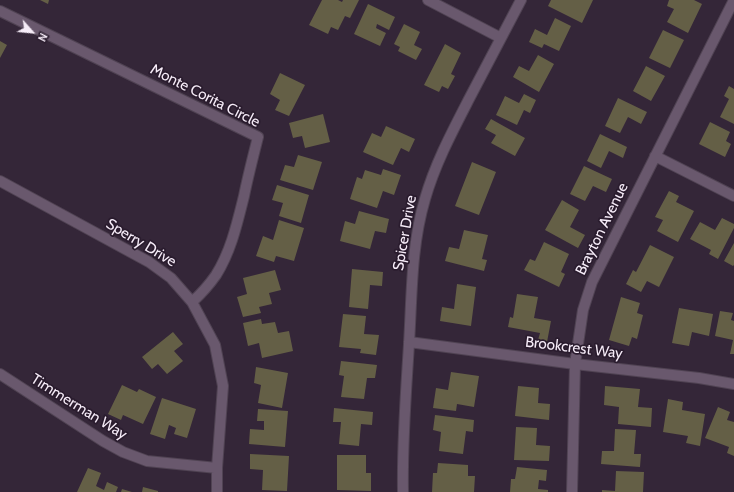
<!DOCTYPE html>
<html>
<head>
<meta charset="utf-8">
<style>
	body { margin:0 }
	#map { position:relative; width:734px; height:492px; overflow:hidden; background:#342638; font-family:Cabin,sans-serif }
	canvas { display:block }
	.north { position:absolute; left:12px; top:12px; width:40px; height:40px; -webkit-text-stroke:3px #2a1c2e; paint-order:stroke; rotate:117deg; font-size:11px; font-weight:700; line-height:16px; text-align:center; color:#f6ecf8 }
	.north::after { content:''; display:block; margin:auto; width:14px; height:18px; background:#f6ecf8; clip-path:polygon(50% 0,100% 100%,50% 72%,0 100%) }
</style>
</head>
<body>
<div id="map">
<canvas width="734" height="492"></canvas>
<div class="north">N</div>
</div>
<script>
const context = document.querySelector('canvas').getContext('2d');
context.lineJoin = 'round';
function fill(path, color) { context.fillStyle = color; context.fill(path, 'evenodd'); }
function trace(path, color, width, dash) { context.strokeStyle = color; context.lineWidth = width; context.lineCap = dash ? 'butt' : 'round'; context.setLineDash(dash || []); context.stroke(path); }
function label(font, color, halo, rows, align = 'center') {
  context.font = font + ' Cabin,sans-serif'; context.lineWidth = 3.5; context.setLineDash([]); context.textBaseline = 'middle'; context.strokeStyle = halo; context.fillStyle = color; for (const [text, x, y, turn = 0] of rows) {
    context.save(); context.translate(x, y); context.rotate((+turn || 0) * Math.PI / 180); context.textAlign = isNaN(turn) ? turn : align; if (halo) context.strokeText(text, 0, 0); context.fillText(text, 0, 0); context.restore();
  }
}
fill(new Path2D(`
	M40 0H49L48 4Z
	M322 0H338L342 2 343 0H359L350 18 345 16 338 30 331 27 328 34 309 25Z
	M551 0H593L582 23 548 6Z
	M669 0H694L702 4 688 33 667 22 674 9 667 6Z
	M368 4 395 17 389 30 377 24 376 28 386 33 380 46 354 34Z
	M555 18 571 26 559 51 544 44 542 48 529 42 535 29 547 35Z
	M404 24 420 32 414 45 422 49 416 60 398 51 400 47 394 44Z
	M663 30 684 40 670 68 649 58Z
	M0 41 7 45 0 58Z
	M445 44 461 53 451 74 455 76 448 89 442 86 439 92 424 85Z
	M538 55 554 64 539 92 513 77 519 66 529 71Z
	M646 66 665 76 651 101 633 91Z
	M280 73 305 85 289 116 275 110 280 100 270 94Z
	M729 86 734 89V124L720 117 729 99 724 96Z
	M524 94 536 100 530 113 524 110 517 125 496 115 505 96 519 103Z
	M618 98 647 112 641 124 628 117 620 133 605 126Z
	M323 114 330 142 305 148 302 136 293 138 289 123Z
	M491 119 525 138 515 156 491 143 496 135 485 129Z
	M710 122 730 132 726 141 731 144 725 157 699 144Z
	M386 126 415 139 409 152 401 148 393 165 363 152 372 133 381 137Z
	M600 134 627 147 623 158 609 151 601 168 587 161Z
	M298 155 322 162 313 190 280 180 285 165 294 167Z
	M472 162 496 172 479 215 455 206Z
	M584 166 612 179 606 192 593 186 585 201 570 194Z
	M383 169 401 175 394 195 383 191 377 208 350 199 357 177 362 179 365 170 381 175Z
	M277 185 309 195 301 223 279 216 283 203 272 200Z
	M669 191 679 196 676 202 694 211 678 242 657 231 663 220 655 217Z
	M562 200 579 210 570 227 585 235 578 248 545 230Z
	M359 211 389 219 386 233 375 231 370 249 340 241 345 221 355 224Z
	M722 218 734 224V228L718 259 709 254 711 250 690 239 700 222 715 230Z
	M279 220 304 228 294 261 276 256 274 262 256 256 263 236 273 240Z
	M464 230 488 235 482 259 487 260 484 271 445 261 449 247 459 249Z
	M544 242 569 254 561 272 565 274 559 287 524 270 530 259 535 261Z
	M734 243V265L733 266 724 261Z
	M650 245 674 257 659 287 647 281 641 292 626 284 633 270 636 272Z
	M352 269 383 272 382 286 370 285 368 309 349 307Z
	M275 270 281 290 269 293 272 304 259 307 261 313 243 317 237 297 247 294 243 278Z
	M457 284 476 287 471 326 440 321 442 307 454 309Z
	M517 294 538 297 534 318 551 321 547 342 538 340 540 333 508 327 510 317 513 318Z
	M621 297 640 303 637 313 643 315 637 339 632 337 629 346 609 340Z
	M679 308 713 314 709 336 692 332 689 346 672 343Z
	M720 311 733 313 731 320 734 321V354H730L733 340 715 336Z
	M343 314 366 316 364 334 379 335 376 355 360 353 361 349 339 347Z
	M261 319 262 324 275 322 278 333 289 331 293 351 262 358 259 343 248 346 243 323Z
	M173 332 183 344 174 351 183 361 167 374 158 364 152 369 142 357Z
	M341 361 377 365 375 378H367L364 399 341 397 344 376 339 375Z
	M256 367 288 373 282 408 258 403 261 385 254 383Z
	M451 372 479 376 474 407 457 404 456 411 433 408 436 388 448 390Z
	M122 385 137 392 139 389 156 397 143 424 123 415 121 420 108 414Z
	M518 386 539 388 538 403 550 404 549 420 515 416Z
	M605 386 640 389 638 407 652 408 651 427 618 424 619 407 604 405Z
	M162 398 196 409 187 438 174 434 176 428 169 425 165 439 150 434Z
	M668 399 683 402 682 410 705 414 700 446 686 443 688 436 663 432Z
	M718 407 730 412 727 420 734 422V456L727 453 729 447 705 438Z
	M334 408 373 412 372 425 361 424 359 446 339 444 341 422H333Z
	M258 409 288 411 285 447 249 444 250 429 264 430V421H257Z
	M435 415 474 420 473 432 466 431 463 454 439 451 441 432 433 430Z
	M516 427 537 428 536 445 550 446 549 461 514 460Z
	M615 429 636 430 634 454H641L640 467 601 464 602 451H614Z
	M250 454 289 456 287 491 262 490 263 470 250 469Z
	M337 455H366V473H371V491L337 490Z
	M438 463 468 465V476H475L474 492H432L433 473H437Z
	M517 467 547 470 546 481 539 480 538 489 548 490V492H510L511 479H515Z
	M88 468 101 473 96 486 104 490 107 482 118 487 116 492H77Z
	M616 471 644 472 643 492H602V490L615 491Z
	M143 487 158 491V492H142Z
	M122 489 132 492H121Z`), '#645f46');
const street = new Path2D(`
	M428 0 501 38
	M0 11 258 137C253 157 248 176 244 196 237 224 231 251 216 275 209 285 201 294 192 302
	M655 156 734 196
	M0 181 149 262 171 278 192 302 215 345 223 386 217 468V492
	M409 342 575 364 699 378 734 384
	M0 374 103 441 123 452 147 461 217 468
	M403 492C402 442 406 393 409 344 412 295 411 246 425 199 435 164 452 132 469 99 486 66 504 33 521 0
	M572 492 575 364 583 310 592 282 734 0`);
trace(street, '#504353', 12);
trace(street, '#69586d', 10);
label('15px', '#f6ecf8', '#2a1c2e', [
	["Monte Corita Circle",205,96,27],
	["Brayton Avenue",602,229,-64],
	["Spicer Drive",405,233,-80],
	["Sperry Drive",141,243,31],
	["Brookcrest Way",574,348,7],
	["Timmerman Way",79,407,32]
]);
</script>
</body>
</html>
